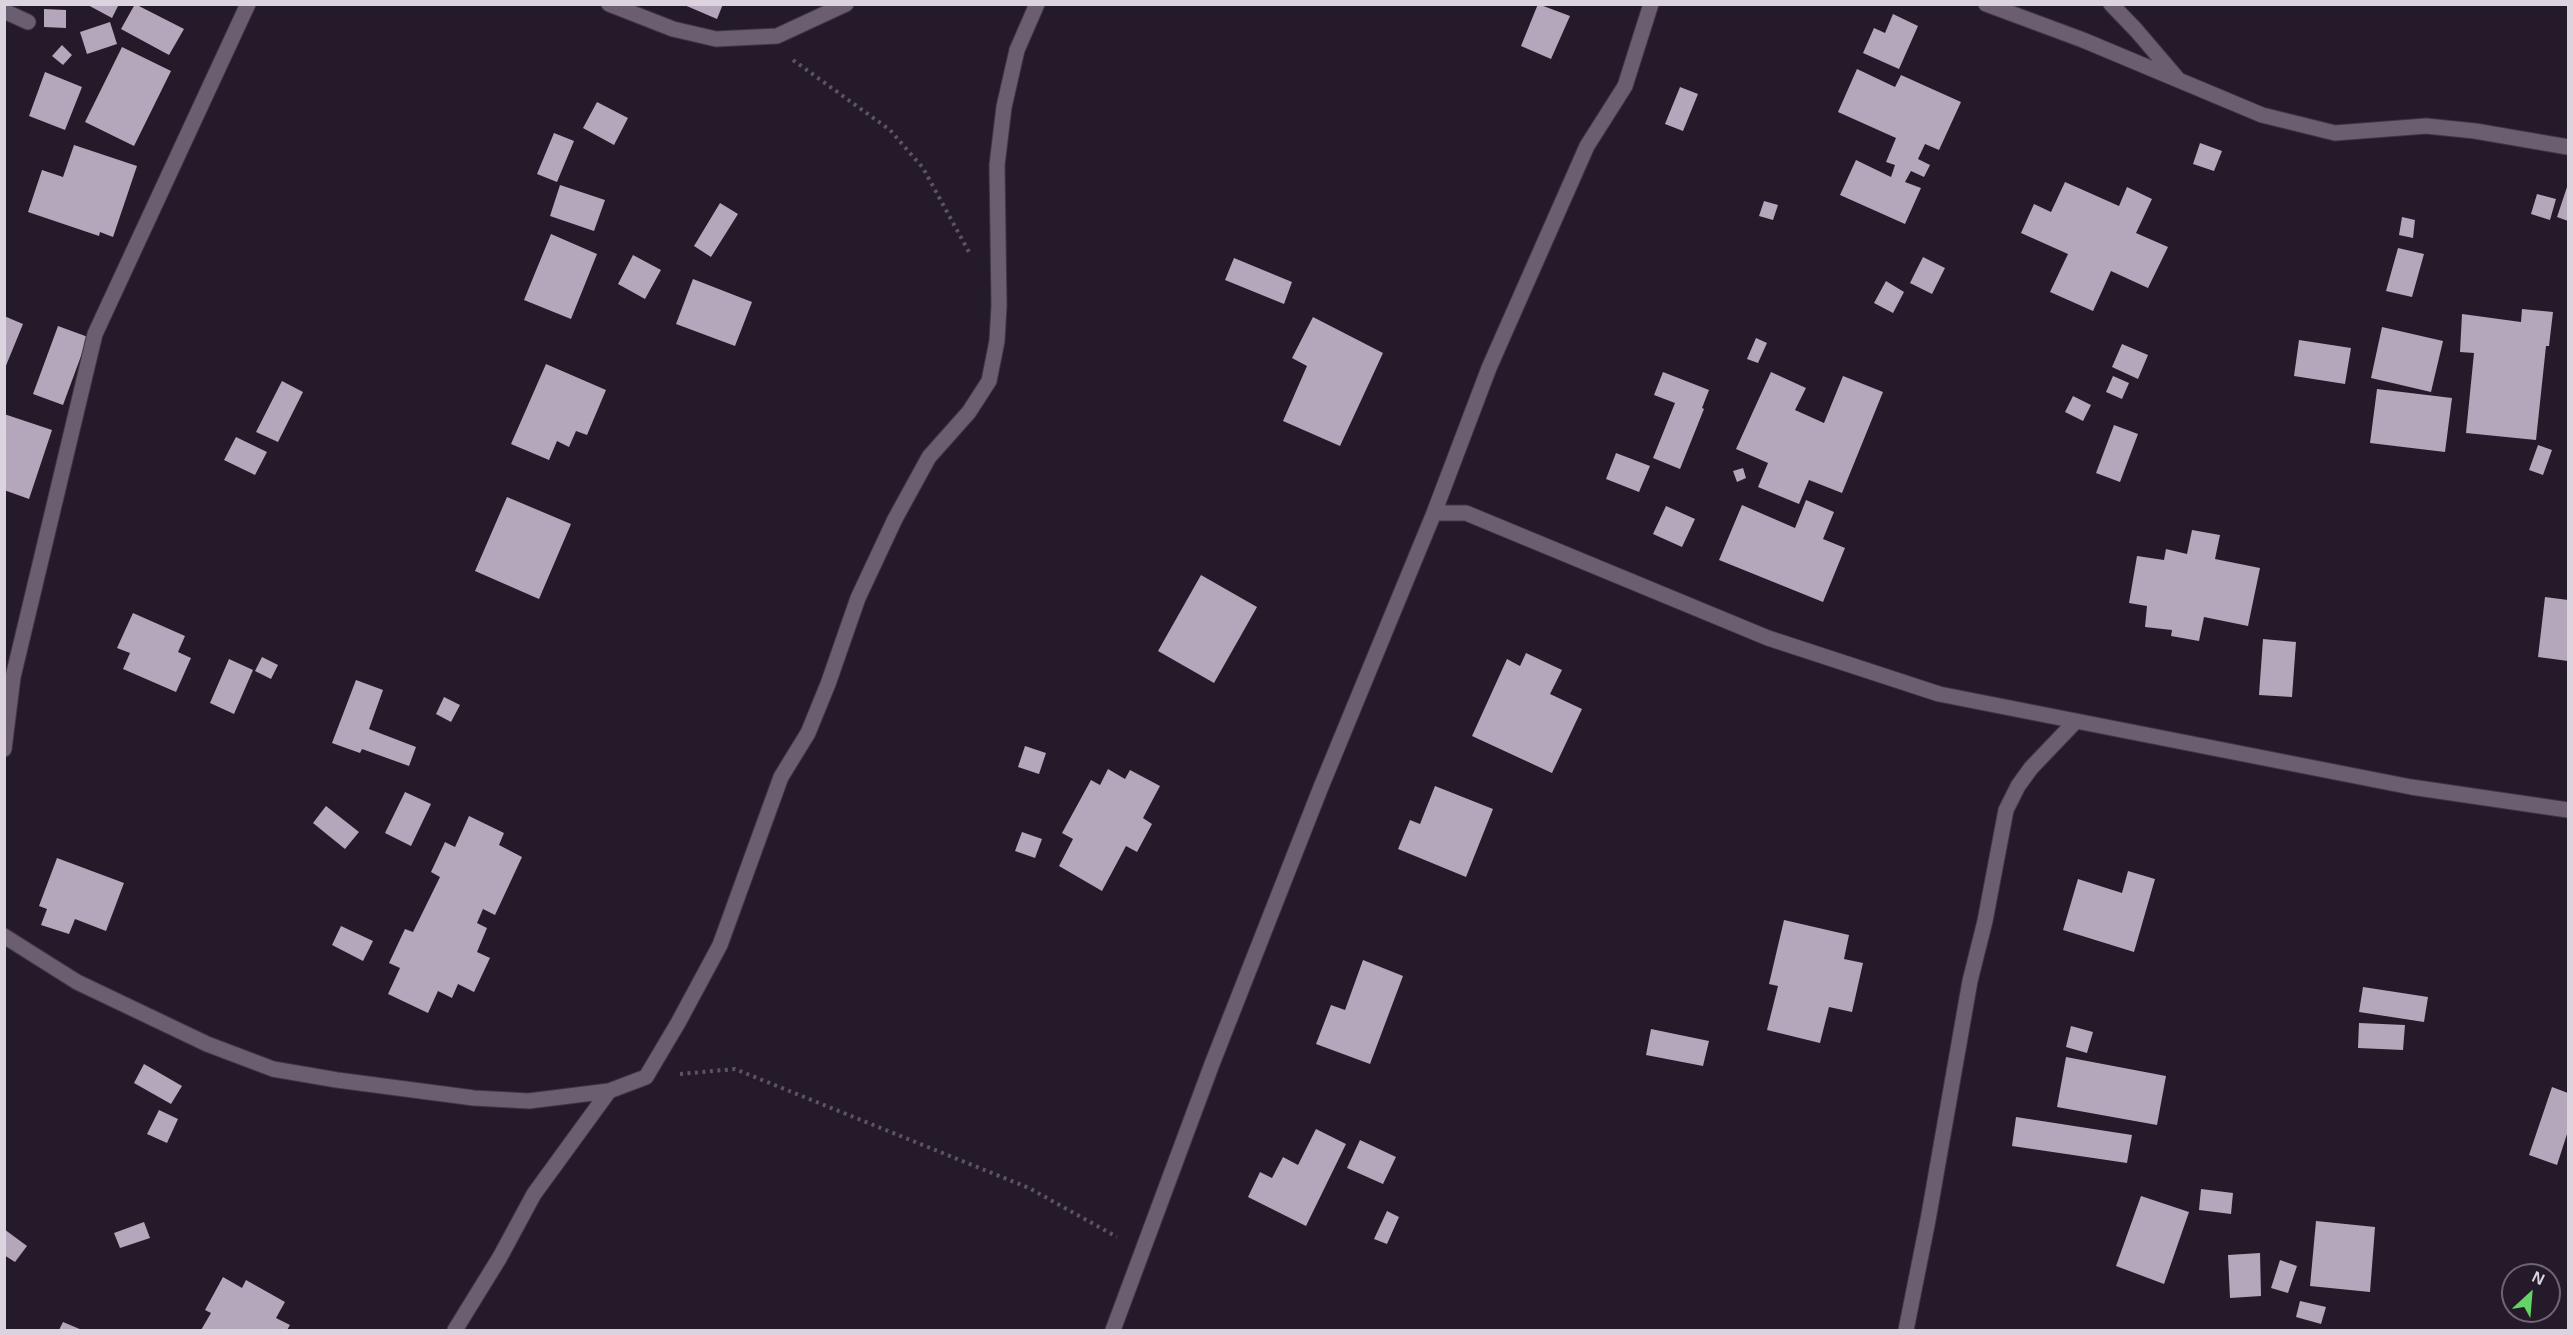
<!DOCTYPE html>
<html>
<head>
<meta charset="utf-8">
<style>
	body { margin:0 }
	#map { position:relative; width:2573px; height:1335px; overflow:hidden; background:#251a2a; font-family:Helvetica,sans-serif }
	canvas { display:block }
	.frame { position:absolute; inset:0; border:6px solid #dbd4de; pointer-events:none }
	.north { position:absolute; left:2501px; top:1263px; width:60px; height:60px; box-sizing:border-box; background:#251a2a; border:2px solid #6e6472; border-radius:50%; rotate:26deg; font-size:16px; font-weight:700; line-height:24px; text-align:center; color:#dbd4de }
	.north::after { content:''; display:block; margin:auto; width:21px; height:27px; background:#64d468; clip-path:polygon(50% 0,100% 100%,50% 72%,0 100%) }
</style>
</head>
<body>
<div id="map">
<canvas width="2573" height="1335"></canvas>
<div class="frame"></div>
<div class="north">N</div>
</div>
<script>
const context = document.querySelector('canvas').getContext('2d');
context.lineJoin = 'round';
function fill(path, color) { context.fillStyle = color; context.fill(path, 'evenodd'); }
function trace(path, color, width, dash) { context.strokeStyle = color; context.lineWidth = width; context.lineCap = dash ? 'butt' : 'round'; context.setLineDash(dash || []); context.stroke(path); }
fill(new Path2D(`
	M86 4H119L112 18Z
	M135 4 184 29 169 55 121 29Z
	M682 4H723L717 19Z
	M1538 4 1570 16 1551 59 1521 46Z
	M44 9 66 10V28L44 27Z
	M1893 14 1918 26 1899 69 1863 53 1874 28 1885 33Z
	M110 22 117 44 87 54 80 32Z
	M62 45 72 55 63 65 52 56Z
	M122 47 171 71 134 146 85 122Z
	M1857 69 1895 87 1901 75 1961 102 1939 150 1925 144 1918 159 1930 165 1924 177 1911 171 1905 182 1921 188 1905 224 1840 195 1856 160 1891 177 1895 165 1886 162 1896 138 1838 112Z
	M45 72 82 87 65 130 29 116Z
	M1680 87 1698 94 1683 131 1665 124Z
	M597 102 628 118 614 145 583 128Z
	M554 133 574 141 557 182 537 174Z
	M2200 143 2222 151 2214 171 2193 164Z
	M74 145 137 166 113 237 100 232 99 236 28 212 42 170 63 177Z
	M2065 182 2119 206 2127 187 2152 199 2136 233 2168 247 2148 288 2111 271 2093 311 2050 292 2068 254 2021 233 2034 204 2051 212Z
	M2568 184V221L2557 217Z
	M560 185 605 200 594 231 550 216Z
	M2537 194 2556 199 2550 220 2531 214Z
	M1764 201 1778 205 1773 220 1759 216Z
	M720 203 738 214 711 257 694 246Z
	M2402 217 2415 220 2413 238 2399 235Z
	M551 234 597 254 571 319 524 300Z
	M2398 248 2424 254 2412 297 2386 291Z
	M633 255 661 270 645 299 618 284Z
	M1923 257 1945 268 1932 294 1910 283Z
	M1234 258 1292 282 1284 304 1225 280Z
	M693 279 752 302 735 346 676 324Z
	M1886 281 1904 292 1893 313 1874 303Z
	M2522 309 2553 312 2549 346H2546L2536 440 2466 433 2474 353 2460 352 2462 314 2521 322Z
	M4 316 23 324 5 368H4Z
	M1313 317 1383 353 1340 446 1283 421 1307 366 1292 358Z
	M58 326 88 337 63 405 33 394Z
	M2382 327 2443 341 2431 392 2371 378Z
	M1756 338 1767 343 1758 363 1747 359Z
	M2299 340 2351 348 2345 384 2294 376Z
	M2122 344 2148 355 2138 379 2112 367Z
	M546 364 606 390 587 435 576 431 569 447 557 441 549 460 511 444Z
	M1663 372 1709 390 1702 408 1704 409 1680 469 1653 458 1675 403 1654 395Z
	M1771 372 1806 388 1795 410 1824 423 1843 376 1883 392 1842 493 1809 480 1799 504 1758 487 1768 463 1736 449Z
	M2113 376 2129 383 2122 399 2106 392Z
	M282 381 303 392 278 442 256 432Z
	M2377 389 2452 398 2445 452 2370 443Z
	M2073 396 2091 405 2083 421 2065 412Z
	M4 414 52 430 29 499 4 490Z
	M2114 425 2138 434 2120 482 2096 473Z
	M236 437 267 452 255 475 224 460Z
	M2538 445 2552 450 2543 475 2529 470Z
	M1616 453 1650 466 1639 492 1606 479Z
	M1743 468 1746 478 1737 482 1733 471Z
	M507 497 571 524 539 599 475 571Z
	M1806 500 1834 512 1823 539 1845 548 1823 602 1719 560 1742 505 1795 528Z
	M1666 506 1695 519 1682 547 1653 534Z
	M2192 530 2220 535 2215 559 2260 568 2248 626 2204 617 2199 641 2171 636 2172 630 2145 627 2147 606 2129 603 2137 556 2164 560 2166 549 2187 554Z
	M1201 575 1257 607 1214 683 1158 651Z
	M2545 597 2568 600V661L2538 657Z
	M133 613 185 636 178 652 191 658 176 692 123 669 130 653 117 648Z
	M2263 639 2296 642 2292 697 2259 695Z
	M1526 653 1562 670 1550 694 1582 709 1552 773 1472 736 1507 659 1520 666Z
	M262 657 278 665 271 679 255 671Z
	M229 659 253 670 234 714 210 703Z
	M356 680 383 690 369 729 416 747 409 766 362 749 360 753 332 743Z
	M444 697 460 705 451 722 436 714Z
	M1025 746 1046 753 1039 774 1018 767Z
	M1108 769 1125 779 1130 770 1160 786 1143 818 1152 824 1137 852 1126 846 1102 891 1059 866 1073 839 1062 833 1091 780 1100 785Z
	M1435 786 1493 809 1466 877 1398 849 1410 820 1420 824Z
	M405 792 431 804 411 846 385 833Z
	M326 806 359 832 345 849 313 823Z
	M469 816 504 833 499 845 522 857 495 915 483 909 477 923 487 928 477 952 490 958 474 992 458 984 452 998 438 991 428 1013 388 994 400 968 389 963 405 929 413 932 440 877 431 872 445 842 455 847Z
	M1022 832 1042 839 1035 858 1015 851Z
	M57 858 124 883 106 931 75 919 69 934 41 925 47 909 39 906Z
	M2128 871 2155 879 2134 952 2063 930 2078 879 2122 893Z
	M1784 920 1849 935 1844 959 1863 963 1852 1012 1829 1007 1820 1043 1767 1030 1778 986 1769 984Z
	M341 926 373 941 363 961 332 945Z
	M1363 960 1403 976 1370 1064 1316 1044 1331 1005 1345 1010Z
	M2363 987 2428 997 2424 1022 2359 1012Z
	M2359 1023 2405 1025 2403 1050 2358 1048Z
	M2071 1026 2093 1032 2087 1053 2066 1047Z
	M1651 1029 1709 1041 1703 1066 1646 1055Z
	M2066 1057 2166 1076 2157 1125 2057 1107Z
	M144 1064 182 1086 171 1104 134 1083Z
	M2552 1087 2568 1093V1131L2557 1165 2529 1155Z
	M159 1110 178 1119 167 1143 147 1134Z
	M2016 1117 2132 1135 2127 1163 2012 1146Z
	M1316 1129 1346 1144 1306 1226 1248 1197 1260 1172 1272 1178 1283 1157 1298 1165Z
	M1360 1140 1396 1157 1383 1184 1347 1168Z
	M2201 1189 2233 1193 2231 1214 2199 1210Z
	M2141 1196 2189 1212 2164 1284 2116 1266Z
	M1387 1211 1399 1217 1387 1244 1374 1239Z
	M2316 1221 2375 1227 2370 1292 2310 1286Z
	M144 1222 150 1238 120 1248 114 1233Z
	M4 1229 27 1246 15 1262 4 1255Z
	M2260 1253 2261 1296 2230 1298 2228 1255Z
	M2280 1260 2297 1266 2288 1293 2271 1288Z
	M223 1277 242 1288 246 1280 285 1302 276 1318 290 1325 287 1330H201L211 1313 205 1310Z
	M2300 1301 2326 1307 2321 1324 2296 1317Z
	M63 1322 82 1330H59Z`), '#b5a7bb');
const minor = new Path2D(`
	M609 4 673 29 716 39 777 36 846 4
	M1986 4 2083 40 2262 115 2335 133 2426 126 2475 131 2568 147
	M2111 4 2136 30 2177 78
	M4 11 28 22
	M1434 513H1466L1768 638 1939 694 2411 787 2568 810
	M4 749 13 677 95 334 248 4
	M4 936 77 982 207 1044 273 1069 337 1080 474 1098 529 1101 609 1091
	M455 1330 500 1257 534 1194 609 1091 646 1077 678 1023 720 945 781 777 808 733 828 684 858 598 895 519 929 457 969 412 989 381 997 341 999 306 997 165 1004 107 1017 50 1037 4
	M1113 1330 1212 1064 1321 787 1434 513 1489 368 1587 146 1625 86 1651 4
	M1906 1330 1928 1220 1970 981 1985 921 2006 810 2018 786 2031 768 2075 722`);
trace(minor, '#3f3743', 17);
trace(new Path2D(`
	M793 60 890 130 923 168 969 252
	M680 1074 735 1069 1029 1188 1117 1237`), '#5d5462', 4, [3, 4.5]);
trace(minor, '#6b5e70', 15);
</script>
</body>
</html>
